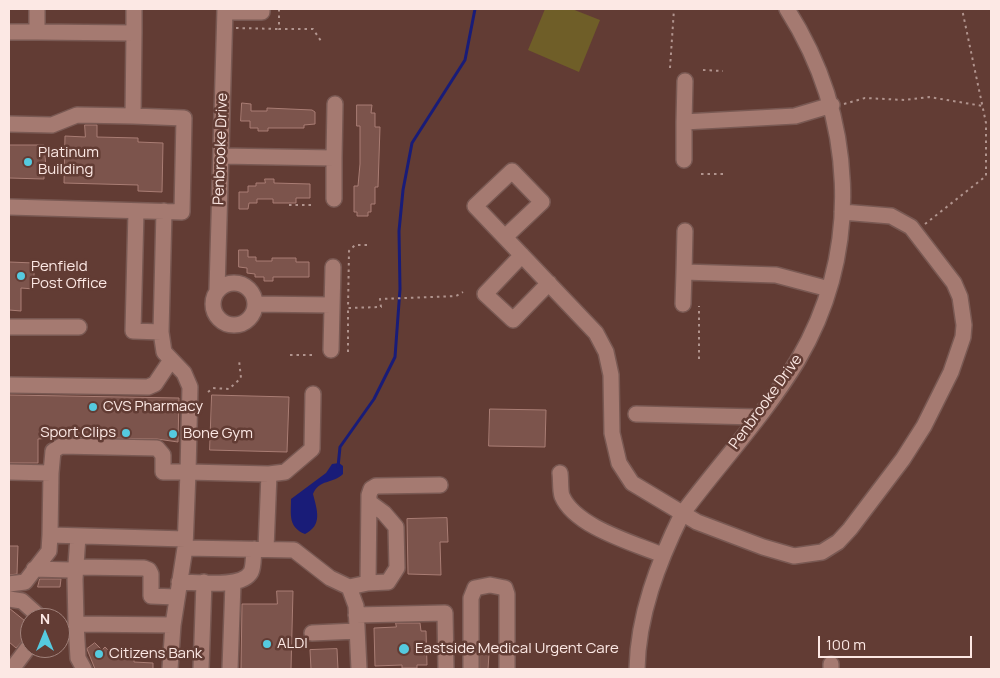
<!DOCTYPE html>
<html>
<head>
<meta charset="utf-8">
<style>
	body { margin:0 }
	#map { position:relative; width:1000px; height:678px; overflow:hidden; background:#623c34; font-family:Manrope,sans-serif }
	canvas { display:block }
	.frame { position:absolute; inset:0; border:10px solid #fce8e4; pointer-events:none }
	.north { position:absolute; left:20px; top:608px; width:50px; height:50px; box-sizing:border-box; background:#623c34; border:1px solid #a0817a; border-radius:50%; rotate:0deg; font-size:14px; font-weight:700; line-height:20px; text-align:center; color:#fce8e4 }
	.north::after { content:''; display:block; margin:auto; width:18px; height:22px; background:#55cadf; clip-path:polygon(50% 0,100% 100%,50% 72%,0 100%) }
	.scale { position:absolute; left:818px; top:636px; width:154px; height:22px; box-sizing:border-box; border:2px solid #fce8e4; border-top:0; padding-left:6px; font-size:15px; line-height:18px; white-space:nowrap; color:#fce8e4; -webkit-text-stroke:4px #623c34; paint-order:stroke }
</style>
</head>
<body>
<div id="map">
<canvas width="1000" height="678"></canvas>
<div class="frame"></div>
<div class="north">N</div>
<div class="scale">100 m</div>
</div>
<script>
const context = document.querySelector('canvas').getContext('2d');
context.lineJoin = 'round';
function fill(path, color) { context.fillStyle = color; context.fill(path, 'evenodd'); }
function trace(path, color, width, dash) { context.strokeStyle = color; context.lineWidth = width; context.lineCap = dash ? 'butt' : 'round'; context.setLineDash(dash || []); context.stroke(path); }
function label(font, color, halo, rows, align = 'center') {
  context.font = font + ' Manrope,sans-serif'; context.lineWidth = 5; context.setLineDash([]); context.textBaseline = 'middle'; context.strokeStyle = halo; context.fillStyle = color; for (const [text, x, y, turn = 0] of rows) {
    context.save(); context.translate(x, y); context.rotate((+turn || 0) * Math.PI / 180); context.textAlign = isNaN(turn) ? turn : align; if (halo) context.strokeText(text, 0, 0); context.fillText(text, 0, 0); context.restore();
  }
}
fill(new Path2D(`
	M545 9H572L600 20 579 72 528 50Z`), '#6f5e28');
fill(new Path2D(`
	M339 463 343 466V474C333 484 319 479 313 494 317 510 323 525 305 534 288 527 291 515 291 499L326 473 332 464Z`), '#191c78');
trace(new Path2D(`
	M338 467 340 447 374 399 395 357 400 289 399 231 403 190 412 143 465 60 475 9`), '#191c78', 3);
const building = new Path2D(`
	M242 103 251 104V111H267V108L312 110 315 112V124L304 125V128H268V131H258V128H250V121H241Z
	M357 105H372L371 113H375V127H380L378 187H375V204H371V212H368V216H357V212H354V186H358L360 164V126H357Z
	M85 125H97V137L138 138V142L163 143 162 192 138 191V185L64 183 65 136 85 137Z
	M9 145H44L46 167H44V179L9 178Z
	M265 179H274V183L310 184V198H296V203H273V199H257V203H249L248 209H239V192H248V186H256V183H265Z
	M239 250H248V257H256V261H272V258H296V262H309V277H273V281H264V277H255V274L247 273V268L239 267Z
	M9 262 34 263V289L21 288V311L9 310Z
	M9 395 179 398 178 442 157 439 61 437 38 439V463H9Z
	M212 395 289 397 287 452 210 450Z
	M490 409 546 410 545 447 489 446Z
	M447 518 448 542H440L441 575 408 574 407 519Z
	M9 546H18L17 574 9 575Z
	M40 579H61L60 587H38Z
	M277 591H293L291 669H241L242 604H277Z
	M9 608 30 625V633L16 648 9 642Z
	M396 623H420L421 631H426L427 665H417V668H402V665L375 666 374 628 396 627Z
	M95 643 102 650 105 647 114 656 134 657V662L153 663V669H95L87 649Z
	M337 649 338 669H311L310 650Z
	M480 649H482V654H489L488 669H480Z`);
fill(building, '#7c544c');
trace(building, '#a97d74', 1);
const minor = new Path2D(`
	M225 12H262V9
	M9 32H37
	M134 33V9
	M685 81 684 122 795 116 832 105
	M9 124 52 125 77 115 133 116 134 33 37 32V9
	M221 156 334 158V199
	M334 158 335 104
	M684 160V122
	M9 207 182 212 184 118 133 116
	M136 211 133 331 161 332 164 211
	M685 231 684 272 776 275 829 289
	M505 237 542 202 512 171 475 206 596 333 606 352 611 375 612 433 619 463 632 483 697 522 763 547 794 556 822 552 838 542 850 529 903 459 924 426 951 372 963 337 964 325 960 297 954 283 911 227 891 216 842 212
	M522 255 485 294 513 320 549 283
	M213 304a21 21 0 1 1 42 0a21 21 0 1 1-42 0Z
	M217 290 225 9
	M255 304 332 305
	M683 304 684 272
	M9 327H79
	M161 332 164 352 184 373 190 387 188 472 269 474 285 472 312 449 313 394
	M331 350 333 267
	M9 385 148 387 155 384 171 360
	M636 414 757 417
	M9 472 51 473 53 451 61 446 157 448 163 455V472H188L185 548 173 625 170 669
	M51 473 50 535 185 539
	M560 473C561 480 560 490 562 496 575 527 634 543 662 555
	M78 536 75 579 76 624 173 625
	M185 548 294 550 330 578 349 587 356 606 359 669
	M266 549 269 474
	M34 569 70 570 78 567 144 568 149 570 151 574V596L176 597
	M179 582C196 582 242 589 251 572 254 566 253 556 254 549
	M368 583 388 582 397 568 396 527 384 513 369 502
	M9 584 25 582 49 551 50 535
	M349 587 368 583 369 495 371 489 376 486 440 485
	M9 599 22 601 41 618
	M356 615 445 613 446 669
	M76 624 78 658 84 669
	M312 633 357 631
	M831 664V669
	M12 669 30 645
	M201 669 204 582
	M230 669 233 583
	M471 669V598L475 588 490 585 505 588 507 594V669
	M637 669C638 615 658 563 682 514 720 463 765 415 798 360 863 249 855 116 787 9`);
trace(minor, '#795953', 18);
trace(new Path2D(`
	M279 9V29H313L321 41
	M236 28 279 29
	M670 68 674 9
	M703 70 723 71
	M844 104 865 98 905 100 929 97 983 106
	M701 174H724
	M289 205H315
	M925 224 986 176V123L962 9
	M367 245H355L349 251 348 308 381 307 380 299 456 296 463 292
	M348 352V308
	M290 355H316
	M699 359V306
	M208 392 213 388 229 389 241 378 239 360`), '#b1948e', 2, [2.5, 4]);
trace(minor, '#a57a71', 15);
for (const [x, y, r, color] of [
	[28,162,5,"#55cadf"],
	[21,276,5,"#55cadf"],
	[93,407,5,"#55cadf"],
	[126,433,5,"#55cadf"],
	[173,434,5,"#55cadf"],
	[267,644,5,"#55cadf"],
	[404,649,6,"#55cadf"],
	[99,654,5,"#55cadf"]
]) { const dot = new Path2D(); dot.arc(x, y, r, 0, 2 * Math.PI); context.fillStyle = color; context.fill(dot); trace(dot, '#623c34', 2); }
label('15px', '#fce8e4', '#623c34', [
	["Penbrooke Drive",221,149,-88],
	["Penbrooke Drive",766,402,-54]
]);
label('15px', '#fce8e4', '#623c34', [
	["Platinum",38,153],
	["Building",38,170],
	["Penfield",31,267],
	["Post Office",31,284],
	["CVS Pharmacy",103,407],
	["Sport Clips",116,433,"right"],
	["Bone Gym",183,434],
	["ALDI",277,644],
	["Eastside Medical Urgent Care",415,649],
	["Citizens Bank",109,654]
], 'left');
</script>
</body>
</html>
